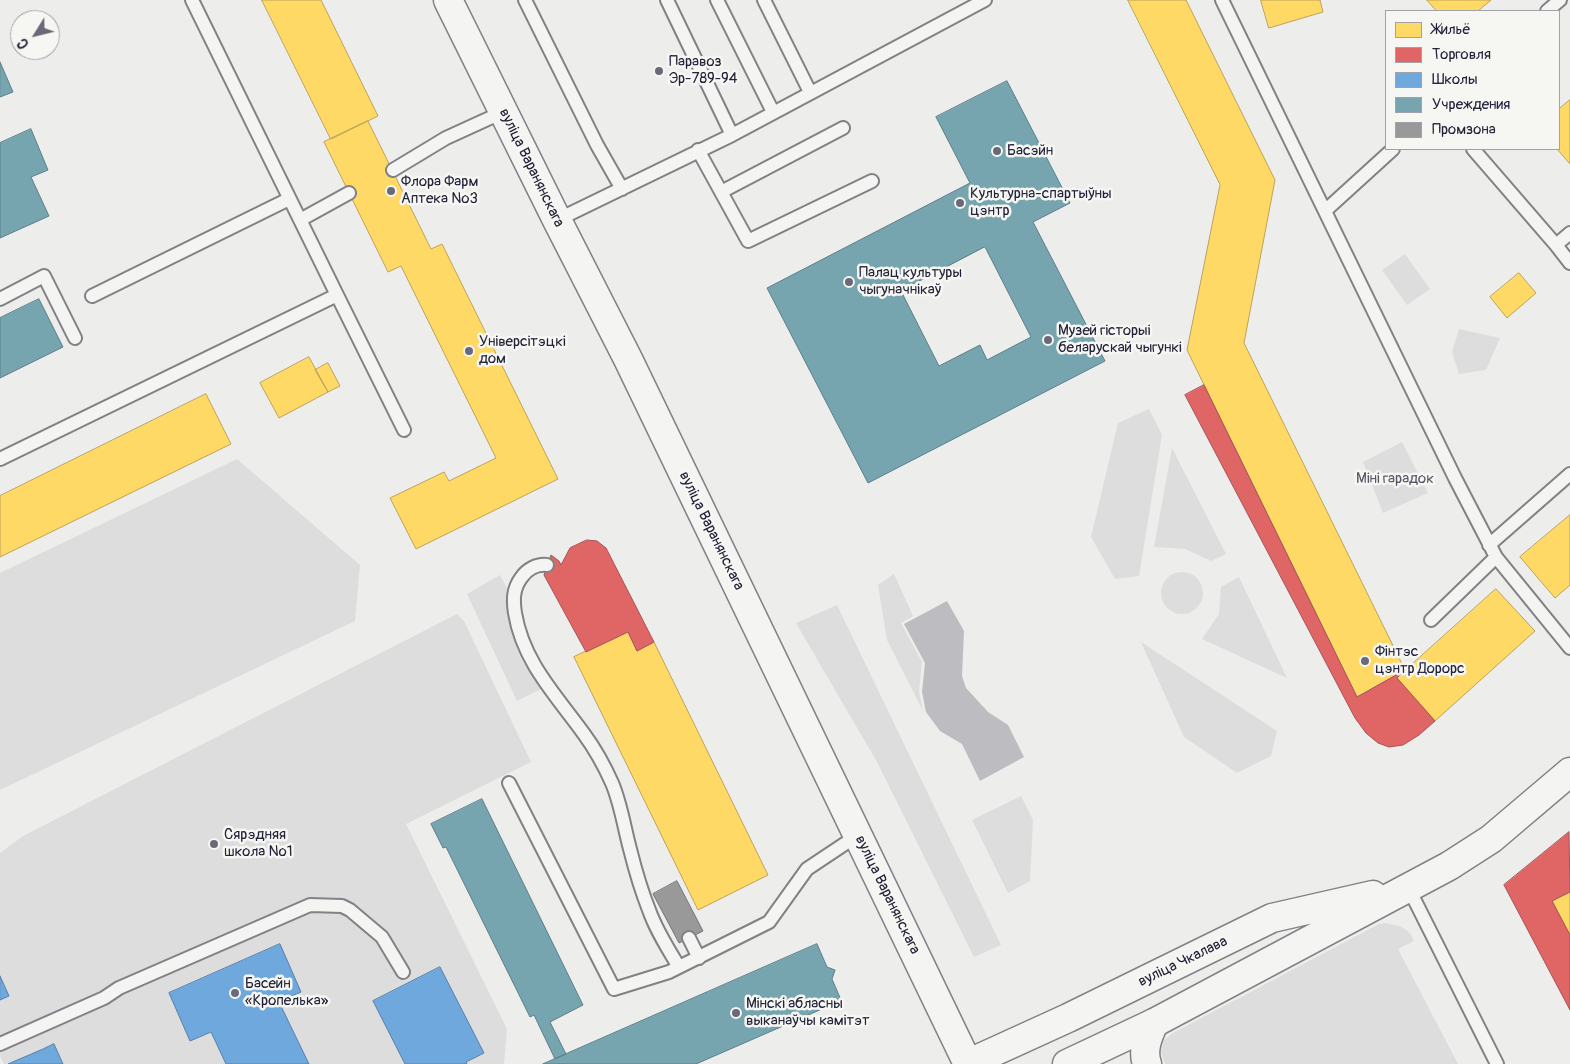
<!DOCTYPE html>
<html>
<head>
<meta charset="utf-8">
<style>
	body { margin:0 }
	#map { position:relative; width:1570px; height:1064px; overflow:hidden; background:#ededec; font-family:Pangolin,sans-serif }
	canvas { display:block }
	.legend { position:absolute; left:1385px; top:10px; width:175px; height:140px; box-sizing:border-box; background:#f6f6f2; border:1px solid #a1a1a9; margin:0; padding:6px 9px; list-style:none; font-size:15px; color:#22223b }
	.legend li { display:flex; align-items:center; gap:10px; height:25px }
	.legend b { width:25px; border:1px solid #a1a1a9 }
	.north { position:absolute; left:10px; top:10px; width:50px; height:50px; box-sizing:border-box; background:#f6f6f2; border:1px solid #a1a1a9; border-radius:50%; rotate:234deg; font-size:14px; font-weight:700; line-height:20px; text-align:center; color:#22223b }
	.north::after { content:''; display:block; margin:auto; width:18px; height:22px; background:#696979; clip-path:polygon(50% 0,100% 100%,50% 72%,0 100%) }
</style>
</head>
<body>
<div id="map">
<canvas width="1570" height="1064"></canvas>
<ul class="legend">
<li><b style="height:14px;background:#ffd966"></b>Жильё</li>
<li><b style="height:14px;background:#e06666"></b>Торговля</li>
<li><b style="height:14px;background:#6fa8dc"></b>Школы</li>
<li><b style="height:14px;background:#76a5af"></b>Учреждения</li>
<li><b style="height:14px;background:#999"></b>Промзона</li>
</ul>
<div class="north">С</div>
</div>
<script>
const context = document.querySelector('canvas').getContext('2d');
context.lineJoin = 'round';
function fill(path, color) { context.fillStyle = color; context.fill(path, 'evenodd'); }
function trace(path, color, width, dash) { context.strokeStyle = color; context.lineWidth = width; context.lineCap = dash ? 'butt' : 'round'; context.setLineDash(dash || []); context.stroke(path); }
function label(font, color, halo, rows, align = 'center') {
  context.font = font + ' Pangolin,sans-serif'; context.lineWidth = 5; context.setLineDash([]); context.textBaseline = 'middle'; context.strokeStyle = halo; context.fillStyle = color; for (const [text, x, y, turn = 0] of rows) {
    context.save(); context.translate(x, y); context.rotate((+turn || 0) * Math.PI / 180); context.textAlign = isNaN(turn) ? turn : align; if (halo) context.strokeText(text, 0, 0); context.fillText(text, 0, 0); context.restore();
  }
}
fill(new Path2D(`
	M1405 254 1430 289 1407 305 1382 270Z
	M1459 329 1500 338 1486 370 1459 374 1452 352Z
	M1149 409 1162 435 1139 576 1115 579 1091 537 1118 423Z
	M1402 442 1428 493 1383 513 1363 462Z
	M1172 448 1226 554 1211 561 1185 549 1154 547Z
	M237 459 360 565 355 621 0 790V573Z
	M1161 593a21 21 0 1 1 42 0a21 21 0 1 1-42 0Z
	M894 574 913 616 901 623 922 662 919 691 923 711 887 640 878 585Z
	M500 575 508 590V608L515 643 521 659 541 689 517 701 467 594Z
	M1239 577 1287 678 1202 639 1219 614 1221 587Z
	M837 605 1001 945 974 957 877 762 796 623Z
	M457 614 464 621 531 762 406 824 507 1029 504 1064H4L0 1056V853L23 836Z
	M1141 642 1277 731 1271 756 1237 773 1184 737Z
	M1021 796 1033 820 1030 881 1008 893 972 820Z
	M1386 923 1402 927 1410 933 1414 941 1398 949 1458 1064H1165L1161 1052 1164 1040 1173 1033 1379 924Z`), '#ddd');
fill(new Path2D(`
	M947 601 964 631 962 676 966 688 988 712 1008 725 1024 757 980 781 962 744 940 731 926 712 922 692 925 663 904 624Z`), '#bcbcc1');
const homes = new Path2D(`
	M262 0H321L378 116 331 139Z
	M1128 0H1186L1275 180 1244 343 1405 670 1357 697 1187 350 1220 185Z
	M1261 0H1320L1323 12 1269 28Z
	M1427 0H1491L1478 11H1437Z
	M1570 100V164L1557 149H1559V109Z
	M368 121 431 249 442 244 558 479 416 549 390 498 444 472 449 481 496 458 401 266 388 272 324 142Z
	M1519 273 1536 293 1507 318 1490 297Z
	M309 357 328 392 279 418 260 383Z
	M328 363 340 386 328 392 315 370Z
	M206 394 231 444 0 557V496Z
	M1570 515V585L1555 598 1520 557Z
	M1496 589 1535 631 1435 721 1397 678Z
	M628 632 637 651 654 642 768 875 698 910 574 657Z
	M1570 892V935L1552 901Z`);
fill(homes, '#ffd966');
trace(homes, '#bda259', 1);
const shops = new Path2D(`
	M1204 385 1357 697 1405 670 1397 678 1435 721 1419 735 1403 745 1389 747 1378 743 1366 733 1355 718 1185 395Z
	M587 540 597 541 606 548 654 642 637 651 628 632 586 652 544 575 551 555 559 561 561 565 570 548Z
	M1569 832 1570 892 1552 901 1570 935V1010L1504 885Z`);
fill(shops, '#e06666');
trace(shops, '#a75259', 1);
const schools = new Path2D(`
	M280 944 301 992 279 1002 309 1064H226L211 1032 190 1041 169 993Z
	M440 967 484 1053 466 1062 467 1064H405L373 1001Z
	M0 976 9 996 0 1000Z
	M54 1044 63 1064H8L43 1049Z`);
fill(schools, '#6fa8dc');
trace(schools, '#5880ac', 1);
const public = new Path2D(`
	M0 62 13 92 0 97Z
	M1007 81 1070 203 1033 222 1105 361 868 483 767 288 970 183 936 117ZM985 247 1031 337 987 360 980 345 939 366 901 291Z
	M31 129 48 170 31 177 49 216 0 238V143Z
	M39 299 63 347 0 378V318Z
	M482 799 583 1005 550 1022 566 1054 555 1059 534 1015 530 1017 446 847 443 848 431 824Z
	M817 944 827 967 835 970 832 979 841 1000 838 1002 696 1064H543Z`);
fill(public, '#76a5af');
trace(public, '#5d7e8c', 1);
const industry = new Path2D(`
	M677 881 703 931 679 943 653 894Z`);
fill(industry, '#999');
trace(industry, '#75757d', 1);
const service = new Path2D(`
	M192 0 337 295
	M525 0 597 145 622 189
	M667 0 732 135
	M717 0 773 112
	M764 0 810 92
	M1222 0 1455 478 1496 557 1431 620
	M1547 11 1560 0
	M1473 149 1556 245 1570 233
	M698 150 748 241 872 181
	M393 170 446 138 503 112
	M721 192 843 128
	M1326 210 1393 149
	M300 220 349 193
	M557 220 732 135 985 0
	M1556 245 1570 263
	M92 296 289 199
	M0 299 44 276 75 338
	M0 459 337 295 404 430
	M1489 545 1570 474
	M1496 557 1570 648
	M547 565C537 564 527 569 521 578 513 589 513 600 515 613 523 662 556 695 584 734 595 749 604 765 612 783 621 804 624 827 630 849 635 869 641 890 649 910 656 930 668 949 679 967
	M509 783 614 989 669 972 769 922 807 869 858 835
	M1408 887 1497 1064
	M689 938 699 958
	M0 1044 104 998 119 988 310 905 342 906 350 910 382 937 403 972`);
const secondary = new Path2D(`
	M448 0 557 220 628 359 968 1064
	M967 1064 1068 1018 1272 918 1373 895
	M1067 1064 1154 1023 1449 866 1491 839 1570 772`);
const primary = new Path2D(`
	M1147 1064C1142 1050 1148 1036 1154 1023`);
trace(service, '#828286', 16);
trace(secondary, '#828286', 31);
trace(primary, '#828286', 31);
trace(service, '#f4f4f2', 12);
trace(secondary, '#f4f4f2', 28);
trace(primary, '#f4f4f2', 28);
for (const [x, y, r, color] of [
	[659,71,5,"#696979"],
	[997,151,5,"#696979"],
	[391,191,5,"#696979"],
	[960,203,5,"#696979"],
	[849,282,5,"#696979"],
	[1048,340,5,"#696979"],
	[469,351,5,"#696979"],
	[1365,661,5,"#696979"],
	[214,844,5,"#696979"],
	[235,993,5,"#696979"],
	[736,1013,5,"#696979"]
]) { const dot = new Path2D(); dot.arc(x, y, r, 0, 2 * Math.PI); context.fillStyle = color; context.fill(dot); trace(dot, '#f6f6f2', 2); }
label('15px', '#22223b', '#f6f6f2', [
	["Паравоз",669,62],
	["Эр-789-94",669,79],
	["Басэйн",1007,151],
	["Флора Фарм",401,182],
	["Аптека №3",401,199],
	["Культурна-спартыўны",970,194],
	["цэнтр",970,211],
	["Палац культуры",859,273],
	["чыгуначнікаў",859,290],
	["Музей гісторыі",1058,331],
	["беларускай чыгункі",1058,348],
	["Універсітэцкі",479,342],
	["дом",479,359],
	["Фінтэс",1375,652],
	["цэнтр Дорорс",1375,669],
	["Сярэдняя",224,835],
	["школа №1",224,852],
	["Басейн",245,984],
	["«Кропелька»",245,1001],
	["Мінскі абласны",746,1004],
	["выканаўчы камітэт",746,1021]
], 'left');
label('15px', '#22223b', '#f6f6f2', [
	["вуліца Варанянскага",531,168,64],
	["вуліца Варанянскага",711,531,64],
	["вуліца Варанянскага",887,895,64],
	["вуліца Чкалава",1183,962,-26]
]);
label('15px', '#565668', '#f6f6f2', [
	["Міні гарадок",1395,479]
]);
</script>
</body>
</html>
